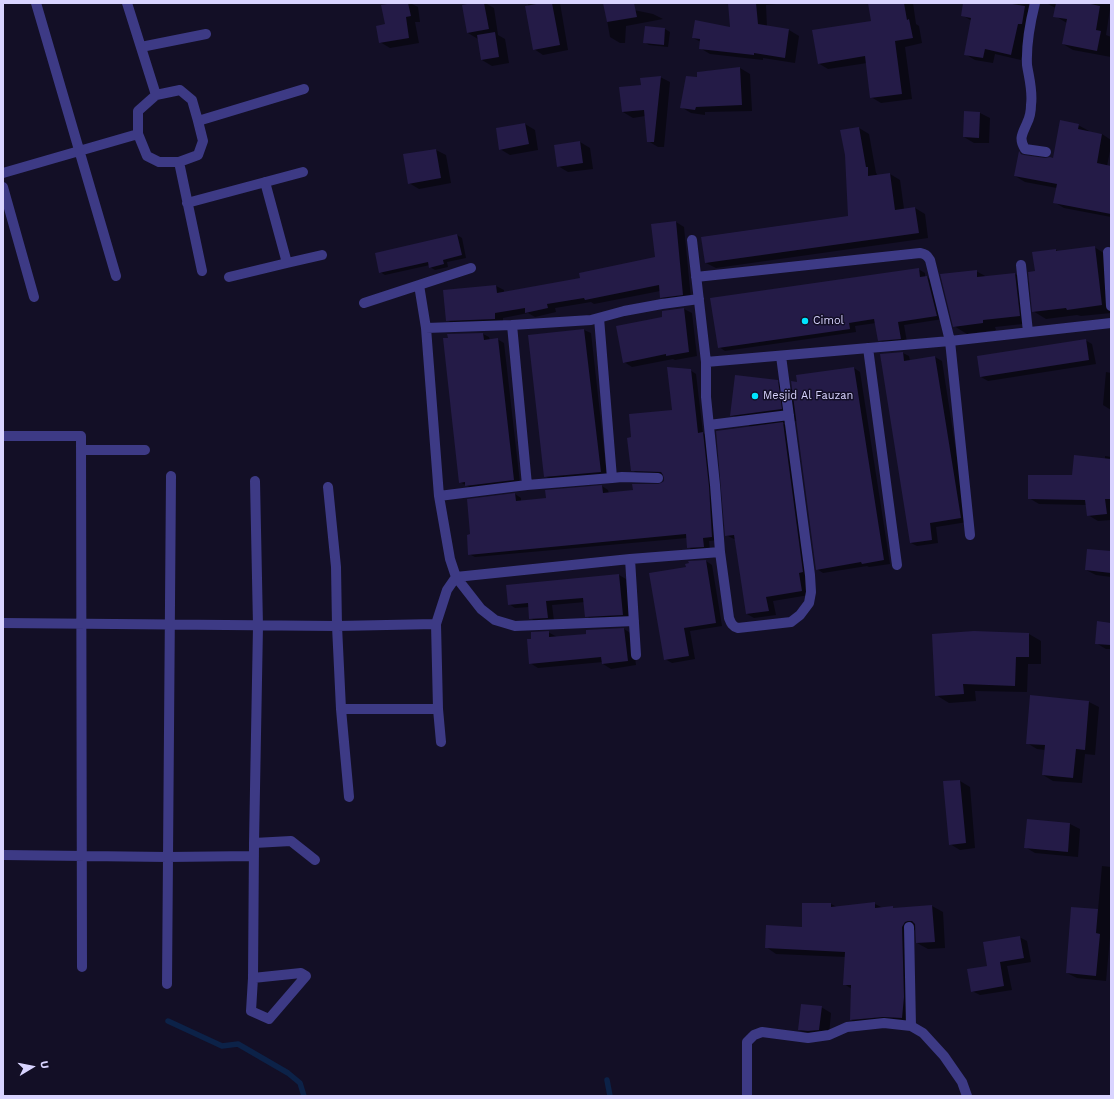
<!DOCTYPE html>
<html>
<head>
<meta charset="utf-8">
<style>
	body { margin:0 }
	#map { position:relative; width:1114px; height:1099px; overflow:hidden; background:#130f26; font-family:"Work Sans",sans-serif }
	canvas { display:block }
	.frame { position:absolute; inset:0; border:4px solid #d9d4ff; pointer-events:none }
	.north { position:absolute; left:12px; top:1047px; width:40px; height:40px; -webkit-text-stroke:3px #130f26; paint-order:stroke; rotate:80deg; font-size:11px; font-weight:700; line-height:16px; text-align:center; color:#d9d4ff }
	.north::after { content:''; display:block; margin:auto; width:14px; height:18px; background:#d9d4ff; clip-path:polygon(50% 0,100% 100%,50% 72%,0 100%) }
</style>
</head>
<body>
<div id="map">
<canvas width="1114" height="1099"></canvas>
<div class="frame"></div>
<div class="north">U</div>
</div>
<script>
const context = document.querySelector('canvas').getContext('2d');
context.lineJoin = 'round';
function fill(path, color) { context.fillStyle = color; context.fill(path, 'evenodd'); }
function trace(path, color, width, dash) { context.strokeStyle = color; context.lineWidth = width; context.lineCap = dash ? 'butt' : 'round'; context.setLineDash(dash || []); context.stroke(path); }
function label(font, color, halo, rows, align = 'center') {
  context.font = font + ' "Work Sans",sans-serif'; context.lineWidth = 3; context.setLineDash([]); context.textBaseline = 'middle'; context.strokeStyle = halo; context.fillStyle = color; for (const [text, x, y, turn = 0] of rows) {
    context.save(); context.translate(x, y); context.rotate((+turn || 0) * Math.PI / 180); context.textAlign = isNaN(turn) ? turn : align; if (halo) context.strokeText(text, 0, 0); context.fillText(text, 0, 0); context.restore();
  }
}
fill(new Path2D(`
	M399 3H410L418 7 420 22H415L419 43 390 48 380 42 386 25Z
	M478 3H485L494 8 498 35 505 39 509 63 492 66 482 60 478 39 468 33Z
	M528 3H560L568 50 543 55 534 49Z
	M604 3H634V10L653 14 663 19 626 26 625 43H620L610 37Z
	M729 3H786L766 5 767 27 789 30 799 36 795 63 763 58V60L710 54 700 48 701 42 693 38 731 28Z
	M869 3H913L916 24 919 26 922 43 905 47 912 99 881 103 871 97 867 63 828 69 818 63 872 22Z
	M964 3H1029L1025 43 1021 60 995 54 993 63 975 60 965 54 972 21 962 15Z
	M1046 3H1111L1106 35 1111 37V57L1073 50 1063 44 1067 23 1055 16 1056 8Z
	M646 28 665 29 670 32 668 47 649 45 644 42Z
	M740 68 750 74 752 111 705 112V115L691 113 681 107 698 78V72Z
	M660 77 670 82 664 147H658L648 141 645 116 633 118 623 112 642 86Z
	M980 113 990 118 989 143H974L964 137Z
	M525 124 535 130 538 150 510 155 500 149Z
	M1078 125 1089 131 1088 132 1102 134 1111 140V146L1107 166 1111 167V217L1064 208 1054 202 1057 188 1025 182 1015 176 1020 153 1026 157 1054 159Z
	M859 128 869 134 876 173 877 174 878 176 890 174 900 180 904 209 915 208 925 214 928 238 716 268 706 263 850 217Z
	M580 142 590 148 593 169 568 172 558 166Z
	M436 150 446 155 451 183 419 189 409 183Z
	M676 222 684 227 691 299 670 302 661 297 660 291 594 304 591 302 555 308 556 312 535 317 528 313 503 318V323L455 325 447 320 496 286 504 290V292L582 279 656 258Z
	M457 235 462 238 466 258 447 262 448 267 435 270 430 267V265L385 275 380 272Z
	M1094 247 1107 255 1111 273V313L1081 316 1077 315 1046 319 1033 311 1036 272 1056 250 1059 252Z
	M918 269 925 273V277H927L933 281 943 319 904 325 907 342 886 344 879 340 876 323 855 326 856 332 725 351 719 347Z
	M976 271 987 277 1015 274 1028 281 1032 323 995 327 996 330 967 334 954 326Z
	M684 309 692 313 697 356 675 360 673 359 632 367 624 362 663 317Z
	M584 330 591 333 607 476 551 480 545 476 529 336Z
	M483 334 489 337 490 340 497 339 504 343 520 483 473 489 460 482Z
	M1085 340 1092 344 1096 364 988 381 981 377Z
	M903 353 909 356 910 361 935 357 942 361 967 522 936 527 938 543 917 546 911 543Z
	M854 368 860 372 890 564 869 567 867 566 823 573 817 569 797 421 782 423 790 428 809 595 773 601 776 615 754 618 747 614 735 539H734L726 535 752 427 732 415 777 381 793 390 798 383Z
	M690 370 696 374 703 433 709 436 718 540 709 541 710 550 694 551 688 547 687 538 475 557 469 554 471 535 515 494 521 498V502L547 499 602 486 608 490 609 494 634 491 658 486 665 482V475L638 474 632 470 673 411Z
	M1106 372 1111 373V410L1103 405Z
	M1105 456 1111 457V520L1098 521 1088 515 1087 505 1039 504 1029 498 1105 460Z
	M1111 552V577L1096 575 1086 570Z
	M706 561 712 565 722 626 690 631 695 659 672 663 665 659 687 568Z
	M619 575 626 579 630 618 593 620 586 616 585 602 552 605 554 621 537 622 530 618 529 607 515 608 509 604Z
	M1111 624V649H1106L1096 643Z
	M624 629 632 634 636 665 611 669 603 664V662L538 668 530 663 548 632 557 637 588 635Z
	M1029 634 1041 641V664H1028L1027 692 975 691 976 701 949 703 936 695Z
	M1089 702 1099 707 1095 755 1085 754 1082 783 1053 781 1043 775 1045 750 1037 749 1027 743Z
	M960 781 970 787 975 848 960 850 950 844Z
	M1028 820 1070 824 1080 829 1078 857 1035 853 1025 847Z
	M1102 866 1111 867V927L1106 981 1077 978 1067 973 1098 910Z
	M803 904H831L837 907 875 904 883 908H892L895 909 932 906 943 912 945 948 928 949 917 943V927L914 931 913 1024 862 1026 851 1020 852 989 844 984 846 957 776 954 766 947 803 928Z
	M1019 937 1027 941 1031 962 1007 966 1012 990 980 995 972 991 988 966Z
	M821 1007 831 1013 829 1035H809L799 1030Z`), '#0007');
trace(new Path2D(`
	M168 1021 222 1046 238 1044 288 1073 300 1083 304 1096
	M607 1080 610 1096`), '#0c2248', 5.5);
fill(new Path2D(`
	M393 3H408L411 16 406 17 409 38 379 43 376 26 385 24 381 5Z
	M472 3H484L489 29 467 33 462 5Z
	M542 3H552L560 45 533 50 525 6Z
	M603 3H634L637 17 607 22Z
	M728 3H756L758 24 789 29 785 58 754 53V55L699 49 700 39 692 38 695 20 730 27Z
	M868 3H904L907 20 909 19 913 38 895 41 902 94 870 98 865 56 818 64 812 30 871 21Z
	M963 3H1006L1025 6 1022 24H1018L1011 55 985 49 983 58 964 55 971 18 961 16Z
	M1056 3H1086L1100 6 1096 30 1101 31 1097 51 1062 44 1067 19 1053 17Z
	M645 26 665 28 664 45 643 43Z
	M495 32 499 57 481 60 477 35Z
	M740 67 742 105 696 107 695 110 680 108 686 76 697 77V72Z
	M661 76 654 142H647L644 110 622 112 619 87 641 85 640 78Z
	M964 111 980 112 979 138 963 137Z
	M1060 120 1079 124 1078 129 1102 134 1097 163 1111 166V214L1053 203 1057 184 1014 176 1019 151 1021 154 1024 155 1045 158 1050 157 1053 158Z
	M525 123 529 144 499 150 496 128Z
	M859 127 866 167H868V176L890 173 895 210 915 207 919 233 705 263 701 237 848 216 845 155 840 130Z
	M580 141 583 163 557 167 554 145Z
	M436 149 441 178 408 184 403 154Z
	M676 221 683 295 660 298 659 285 585 300 584 298 547 304 548 308 525 313V308L495 313V319L446 321 443 290 496 285 497 293 580 278 579 273 655 257 651 224Z
	M457 234 462 255 443 260 444 264 429 268 428 262 379 273 375 253Z
	M1095 246 1102 305 1067 310 1066 308 1032 312 1028 272 1035 271 1032 252 1056 249V251Z
	M919 268 920 277 927 276 937 316 898 322 901 339 878 341 874 319 849 323 850 329 718 348 710 298Z
	M977 270V277L1015 273 1020 316 983 320V323L953 327 940 274Z
	M684 308 689 352 666 356V354L623 363 616 326 662 317V311Z
	M584 329 601 472 544 477 528 335Z
	M483 333 484 340 498 338 514 480 465 486V482L459 483 443 338H448L447 334Z
	M1086 339 1089 360 980 377 977 356Z
	M903 352 904 361 935 356 961 518 930 523 932 540 910 543 880 354Z
	M667 367 691 369 698 433 703 432 709 486 712 537 703 538 704 547 687 548 686 534 468 555 467 535 470 534 467 499 515 493 516 501 546 498 545 490 602 485 603 493 633 490 632 484H658L661 483 664 481V478L663 475 661 472 631 471 627 438 631 437 629 414 672 410Z
	M854 367 884 560 862 564 861 562 816 570 791 381 797 382 796 375Z
	M735 375 778 380 782 409 730 416Z
	M783 422 803 572 799 573 802 591 766 597 769 611 746 614 734 535 725 536 716 431Z
	M1074 455 1111 459V499H1105L1107 514 1087 516 1085 500 1028 499V475H1072Z
	M1087 549 1111 551V573L1085 570Z
	M706 560 716 623 684 628 689 656 664 660 649 573 686 567 685 564 689 563 688 561Z
	M619 574 623 615 585 617 583 598 546 601 548 618 529 619 528 603 508 605 506 585Z
	M1097 621 1111 623V645L1095 644Z
	M624 628 628 661 602 664 601 657 529 664 527 639H531V632L549 631V637L586 634V630Z
	M974 631 1029 633V657H1016L1015 686 963 684 964 694 935 696 932 634Z
	M1030 695 1089 701 1085 750 1076 749 1073 778 1042 775 1045 745 1026 744Z
	M960 780 966 843 949 845 943 781Z
	M1027 819 1070 823 1068 852 1024 848Z
	M875 902V908L893 906V908L932 905 935 942 916 943 915 924 912 921H908L905 922 902 927 904 997 902 1018 883 1017 850 1020 851 985H843L845 952 765 948 766 925 802 927V903H831V907Z
	M1071 907 1098 909 1096 933 1100 934 1096 976 1066 973Z
	M1020 936 1024 958 1000 962 1004 986 971 992 967 969 987 966 983 942Z
	M801 1004 822 1006 819 1030 808 1031 798 1030Z`), '#241b47');
trace(new Path2D(`
	M36 3 116 276
	M1035 3C1030 23 1026 44 1027 65 1029 78 1033 91 1031 105 1031 111 1030 117 1027 123 1023 133 1018 138 1025 149L1046 152
	M141 47 206 34
	M156 95 180 90 192 100 198 121 304 89
	M138 134 147 156 159 162H179L198 155 203 141 198 121
	M179 162 202 271
	M3 173 138 134V111L156 95 127 3
	M265 182 287 263 322 255
	M3 187 34 297
	M187 203 303 172
	M692 240 706 362
	M1108 252 1111 306
	M1021 265 1028 332
	M229 277 287 263
	M696 277 920 253C925 254 927 255 930 260L950 341 970 535
	M419 285 426 328
	M364 303 471 268
	M512 325 527 485
	M868 348 897 565
	M781 356 810 575 811 592 809 603 800 615 791 622 738 628C732 626 731 623 729 618L720 552 715 485 706 397V362L950 341 1111 323
	M709 425 789 415
	M3 436H81L82 967
	M82 450H145
	M612 478 622 477 658 478
	M255 481 258 626 254 843 291 841 315 860
	M328 487 336 567 337 626 341 709
	M439 496 527 485 612 478 599 318
	M630 559 636 655
	M634 621 515 626 495 620 481 609 456 577 450 559 439 496 426 328 512 325 591 320 624 311 662 304 699 299
	M3 623 337 626 436 624 447 590 456 577 630 559 720 552
	M436 624 438 709 441 742
	M349 797 341 709H438
	M3 855 168 857 254 856
	M909 927 911 1026
	M253 978 251 1011 269 1019 306 976 301 973 253 978 254 843
	M167 984 171 476
	M747 1096V1042L754 1035 762 1032 808 1038 829 1035 847 1027 884 1023 911 1026 923 1033 944 1056 962 1082 967 1096`), '#3d3a85', 10);
for (const [x, y, r, color] of [
	[805,321,4,"#00e5ff"],
	[755,396,4,"#00e5ff"]
]) { const dot = new Path2D(); dot.arc(x, y, r, 0, 2 * Math.PI); context.fillStyle = color; context.fill(dot); trace(dot, '#130f26', 1.5); }
label('11px', '#d9d4ff', '#130f26', [
	["Cimol",813,321],
	["Mesjid Al Fauzan",763,396]
], 'left');
</script>
</body>
</html>
